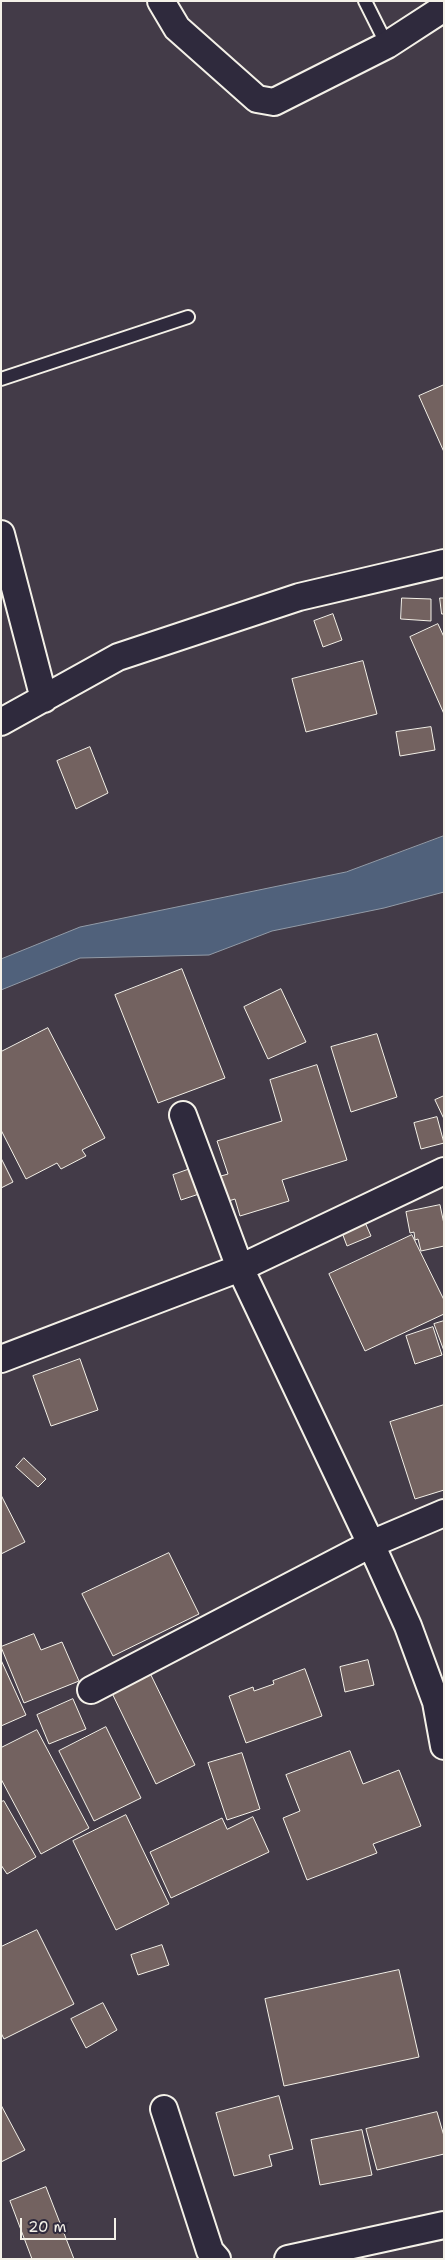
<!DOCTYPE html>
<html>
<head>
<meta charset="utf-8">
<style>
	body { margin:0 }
	#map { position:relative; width:445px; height:2260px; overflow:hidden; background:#433b48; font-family:"Shantell Sans",sans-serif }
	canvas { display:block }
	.frame { position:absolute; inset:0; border:2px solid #f4f1e8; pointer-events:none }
	.scale { position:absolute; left:20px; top:2218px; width:96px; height:22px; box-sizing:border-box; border:2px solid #f4f1e8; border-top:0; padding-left:6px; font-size:15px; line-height:18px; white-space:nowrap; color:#f4f1e8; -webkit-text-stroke:4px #2f2a3d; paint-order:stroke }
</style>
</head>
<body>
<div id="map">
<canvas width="445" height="2260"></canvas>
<div class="frame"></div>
<div class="scale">20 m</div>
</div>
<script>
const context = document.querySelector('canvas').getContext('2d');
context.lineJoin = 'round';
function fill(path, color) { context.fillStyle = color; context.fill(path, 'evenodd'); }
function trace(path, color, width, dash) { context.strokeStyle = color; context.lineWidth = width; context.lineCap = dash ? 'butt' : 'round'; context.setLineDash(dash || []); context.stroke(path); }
const water = new Path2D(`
	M444 836V892L384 908 272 931 209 955 80 958 1 990V959L80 927 346 872Z`);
fill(water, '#50617b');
trace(water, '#929ba7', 1);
const building = new Path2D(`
	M444 385V452L419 396Z
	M402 598 431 599V621L401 619Z
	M440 598H444V614H442Z
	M333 614 342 640 323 647 314 621Z
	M438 624 444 637V714L410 637Z
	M363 661 377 714 306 732 292 679Z
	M431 727 435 750 400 756 396 732Z
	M90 747 108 793 76 809 57 761Z
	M182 969 225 1078 158 1103 115 995Z
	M281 989 306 1042 268 1059 244 1007Z
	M48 1028 105 1138 82 1150 86 1156 61 1169 57 1163 26 1179 1 1130V1052Z
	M377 1034 397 1097 351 1112 331 1047Z
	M317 1065 347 1160 282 1180 289 1201 240 1216 235 1199 222 1203 214 1178 228 1174 217 1141 282 1121 270 1080Z
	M444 1096V1119L435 1100Z
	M437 1117 444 1143 421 1149 414 1123Z
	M1 1158 13 1182 1 1188Z
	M193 1168 202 1193 181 1200 173 1175Z
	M440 1205 444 1224V1246L421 1251 418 1239 415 1240 414 1232 410 1233 406 1212Z
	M364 1220 371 1236 347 1246 341 1230Z
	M412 1235 444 1300V1314L365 1351 329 1274Z
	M444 1321V1351L434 1324Z
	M433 1327 442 1355 415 1364 406 1336Z
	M80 1359 98 1410 51 1426 33 1376Z
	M444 1405V1490L415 1499 390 1422Z
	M24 1458 46 1479 38 1487 16 1467Z
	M1 1495 25 1542 1 1554Z
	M169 1553 199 1614 113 1656 82 1594Z
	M34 1634 41 1650 62 1642 79 1681 24 1703 1 1647Z
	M1 1660 26 1715 1 1726Z
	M368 1660 374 1685 345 1692 340 1667Z
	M305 1669 322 1716 246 1743 229 1696 253 1687 254 1691 274 1684 273 1681Z
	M149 1671 195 1765 156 1784 110 1689Z
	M73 1699 86 1729 49 1744 37 1715Z
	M106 1727 141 1798 94 1821 59 1751Z
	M37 1730 89 1828 41 1854 1 1779V1748Z
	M350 1751 363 1784 399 1770 421 1826 373 1844 377 1853 307 1880 283 1818 300 1811 286 1775Z
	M242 1753 260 1809 227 1820 208 1763Z
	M4 1801 36 1857 7 1874 1 1865V1802Z
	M126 1815 169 1904 116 1930 73 1841Z
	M253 1817 269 1852 171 1898 150 1852 222 1818 227 1829Z
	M37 1930 74 2004 4 2039 1 2033V1947Z
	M162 1945 169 1965 138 1975 131 1955Z
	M399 1970 419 2057 284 2086 265 1999Z
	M103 2003 117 2030 86 2048 71 2019Z
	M279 2096 293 2149 269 2155 272 2166 234 2176 216 2113Z
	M1 2105 25 2150 1 2162Z
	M437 2112 444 2136V2154L377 2170 366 2129Z
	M362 2130 372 2175 320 2185 311 2140Z
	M46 2187 74 2259H32L10 2201Z`);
fill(building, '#736260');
trace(building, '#f4f1e8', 1);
const lane = new Path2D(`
	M365 1 387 45
	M1 379 188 317`);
const street = new Path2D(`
	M161 1 177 28 257 99 274 102 387 45 444 8
	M1 534 44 699
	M1 722 118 657 299 597 444 563
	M183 1115 240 1268 371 1544 408 1626 436 1702 444 1746
	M1 1359 240 1268 444 1171
	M91 1690 371 1544 444 1513
	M164 2109 210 2251 217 2259
	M288 2259 444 2225`);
trace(lane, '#f4f1e8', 16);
trace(street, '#f4f1e8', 30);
trace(lane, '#2f2a3d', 12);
trace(street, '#2f2a3d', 26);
</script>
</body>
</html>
